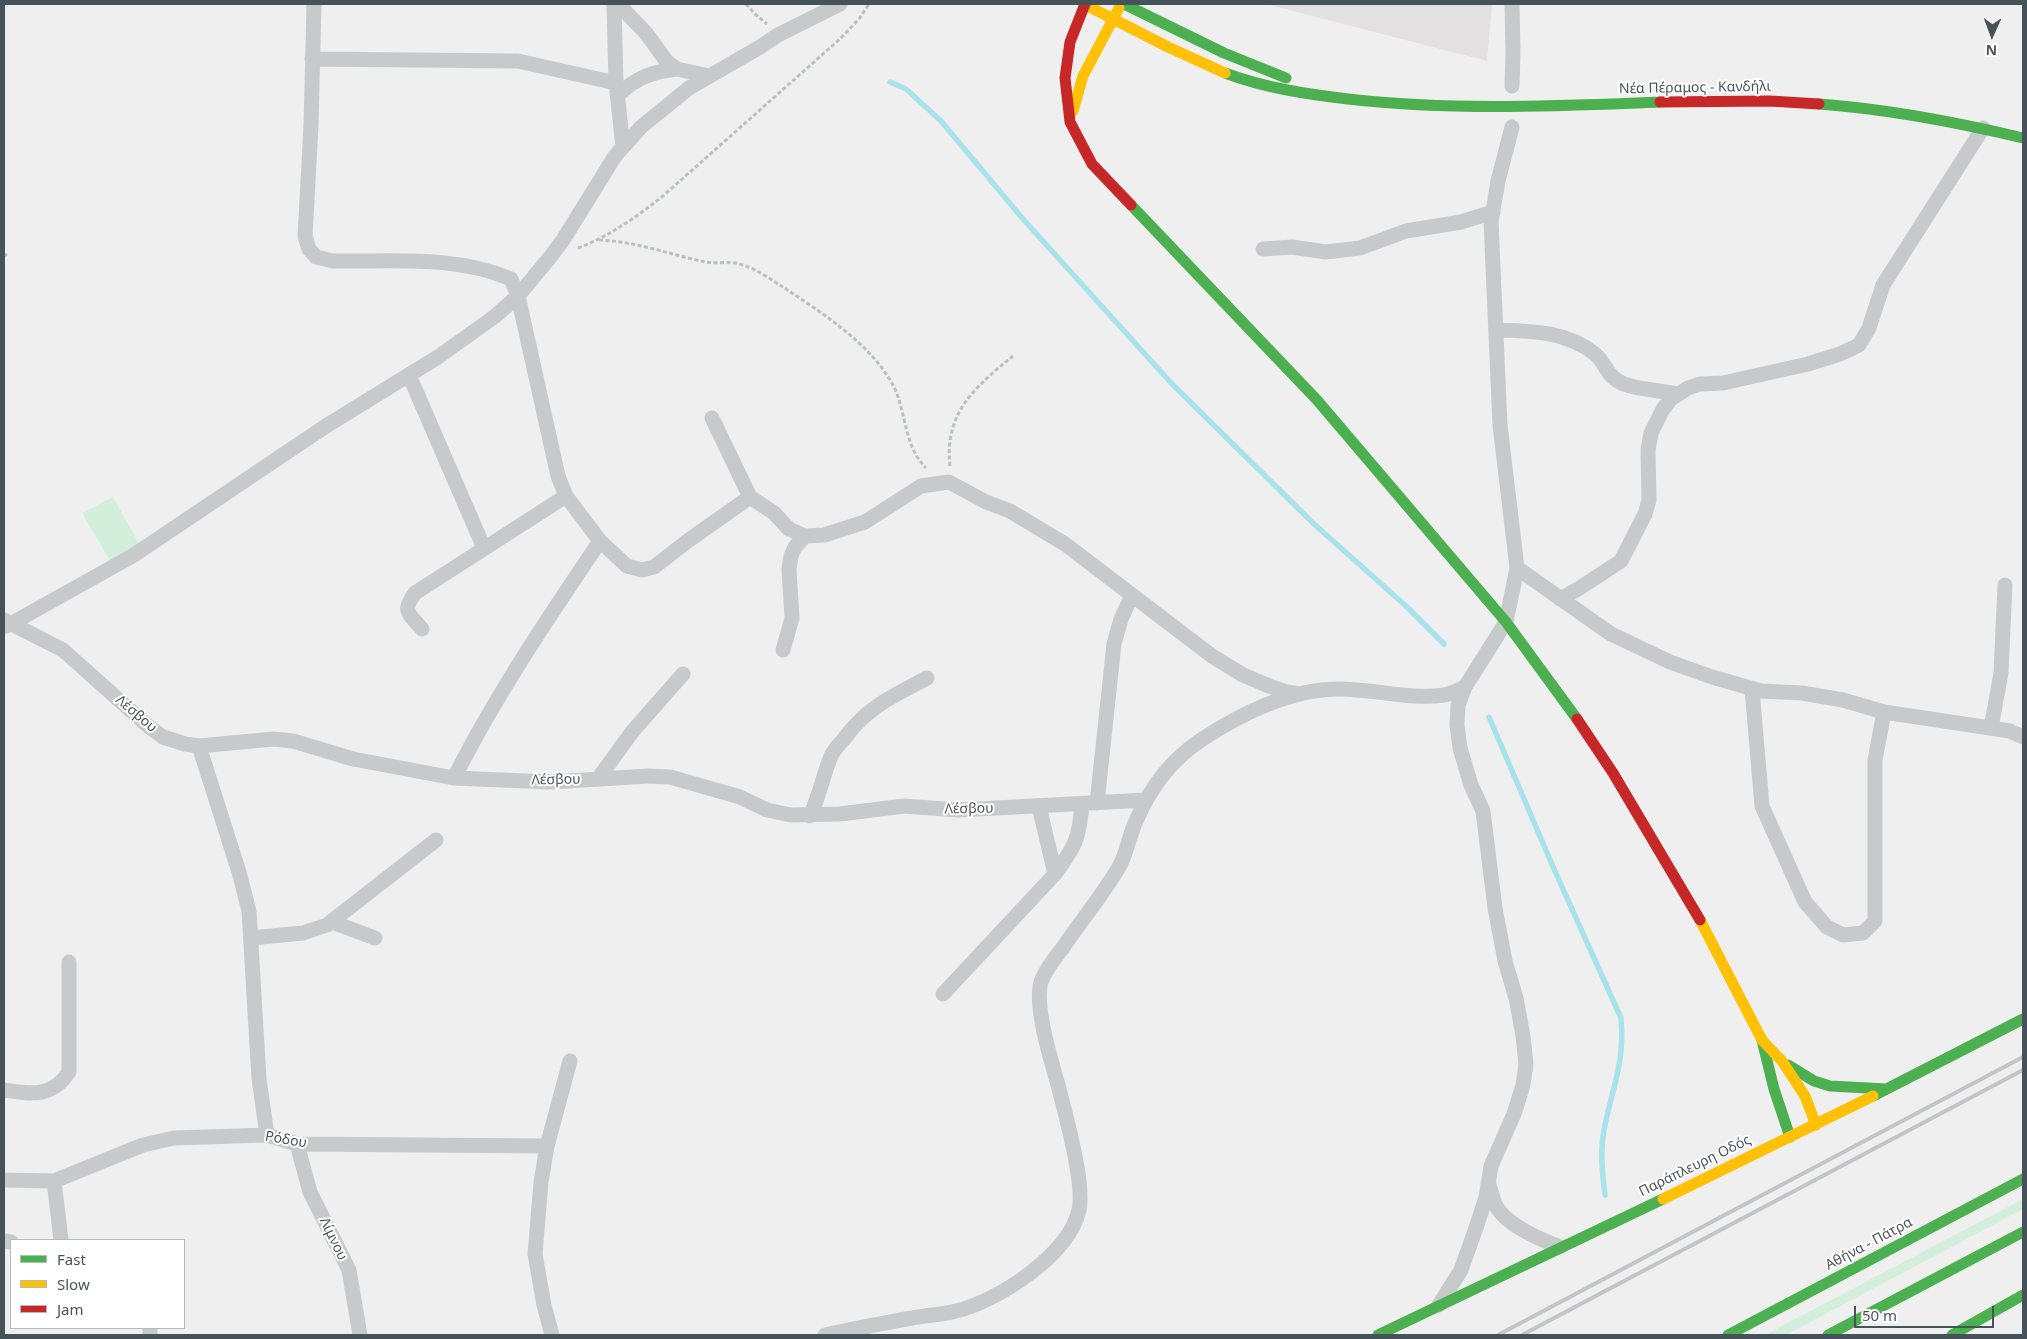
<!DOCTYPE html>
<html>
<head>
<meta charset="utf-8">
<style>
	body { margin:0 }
	#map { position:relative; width:2027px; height:1339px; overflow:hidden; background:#f0efef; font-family:"Noto Sans",sans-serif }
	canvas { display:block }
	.frame { position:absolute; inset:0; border:5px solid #47535b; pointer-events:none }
	.legend { position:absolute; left:10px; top:1239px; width:175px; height:90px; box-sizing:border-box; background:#fff; border:1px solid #b5babd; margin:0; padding:6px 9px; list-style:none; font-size:15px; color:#47535b }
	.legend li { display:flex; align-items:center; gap:10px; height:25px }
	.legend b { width:25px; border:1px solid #b5babd }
	.north { position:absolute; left:1967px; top:10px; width:50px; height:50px; -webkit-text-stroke:4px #fff; paint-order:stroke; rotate:182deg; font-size:14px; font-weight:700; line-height:20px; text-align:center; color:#47535b }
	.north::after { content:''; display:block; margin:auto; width:18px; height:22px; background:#47535b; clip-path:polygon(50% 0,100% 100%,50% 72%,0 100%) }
	.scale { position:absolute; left:1854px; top:1306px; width:140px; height:22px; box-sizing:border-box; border:2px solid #47535b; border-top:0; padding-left:6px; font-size:15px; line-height:18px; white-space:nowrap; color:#47535b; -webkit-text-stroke:4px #fff; paint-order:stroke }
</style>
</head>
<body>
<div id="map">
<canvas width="2027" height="1339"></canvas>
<div class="frame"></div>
<ul class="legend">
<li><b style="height:6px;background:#4caf50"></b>Fast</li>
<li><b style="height:6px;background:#ffc107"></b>Slow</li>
<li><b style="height:6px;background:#c62828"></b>Jam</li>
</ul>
<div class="north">N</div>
<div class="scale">50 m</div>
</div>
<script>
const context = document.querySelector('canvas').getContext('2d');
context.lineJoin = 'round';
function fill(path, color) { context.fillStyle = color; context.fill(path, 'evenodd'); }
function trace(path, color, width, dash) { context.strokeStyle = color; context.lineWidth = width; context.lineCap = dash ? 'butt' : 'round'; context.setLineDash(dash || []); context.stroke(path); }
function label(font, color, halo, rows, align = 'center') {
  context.font = font + ' "Noto Sans",sans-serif'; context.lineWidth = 4; context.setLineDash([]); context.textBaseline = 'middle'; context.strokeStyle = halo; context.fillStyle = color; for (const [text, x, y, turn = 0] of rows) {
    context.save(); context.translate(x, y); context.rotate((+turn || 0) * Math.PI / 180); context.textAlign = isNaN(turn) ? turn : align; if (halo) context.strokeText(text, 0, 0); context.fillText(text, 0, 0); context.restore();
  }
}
fill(new Path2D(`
	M1266 4H1492L1487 61Z`), '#e2e0e1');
fill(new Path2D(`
	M113 497 141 547 112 564 82 513Z
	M2023 1199V1209L1786 1335H1765Z`), '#d4eedc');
trace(new Path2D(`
	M890 82 906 89 941 121 1023 219 1172 384 1314 524 1406 606 1444 644
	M1489 717 1554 869 1621 1018C1625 1064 1612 1088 1604 1130 1600 1152 1602 1173 1605 1195`), '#a9e2eb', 5.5);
trace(new Path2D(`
	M746 4 756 15 767 24
	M599 240C635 241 671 255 706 262 717 264 730 261 740 264 755 268 770 279 783 287 822 313 870 343 893 385 907 412 903 445 926 468
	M578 248C610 236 636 217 663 196L841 38 859 19 869 4
	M4 256 7 254
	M950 466C944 413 975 387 1013 356`), '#b6c2bd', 3, [4, 2.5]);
trace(new Path2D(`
	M314 4 311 126 305 236 309 249 316 257 333 261C392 262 456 255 511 279L518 296 558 476 566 496 600 541 627 566 642 570 654 567 689 540 750 497 712 418
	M614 4 616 83 623 147
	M618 4 646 33 667 62 677 69 709 76
	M312 59 518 61 616 83
	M1512 86 1513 52 1512 4
	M618 95C637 77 652 72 677 69
	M1263 249 1292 247 1326 252 1360 248 1406 231 1461 222 1493 212
	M1496 330C1531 331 1567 331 1595 354 1607 364 1606 377 1624 384 1640 390 1660 390 1677 394
	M409 375 484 548
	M750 497 774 513 789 529 805 536 824 535 865 522 921 486 949 482 986 502 1010 511 1065 544 1212 656 1243 675 1269 686 1287 692 1300 694
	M1517 568 1611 634 1670 662 1712 677 1761 691 1802 693 1843 700 1884 712 2010 731 2023 737
	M1560 599 1578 589 1621 561 1645 514 1649 500 1648 450 1651 433 1663 409 1671 399 1688 388 1700 384 1723 383 1808 364 1840 354 1859 345 1869 328 1883 285 1983 128
	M4 620 63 650 148 726 163 737 185 744 199 746 273 739 293 741 353 759 454 778 551 782 648 776 670 777 740 797 767 810 791 815 840 814 904 806 958 810 1146 800
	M7 626 134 555 326 426 438 357 494 317 518 296 551 256 563 240 615 156 641 127 689 88 760 47 778 35 840 4
	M422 629C409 613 401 612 415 593L566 496
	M783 650 792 618 789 569 791 556 795 547 805 536
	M1752 689 1762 806 1805 902 1827 927 1843 935 1863 933 1875 921V760L1884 712
	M1991 728 2001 673 2005 585
	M199 746 239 872 249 911 259 1079 267 1135
	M454 778C496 695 548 618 600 541
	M598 779 632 732 683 674
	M1097 803 1114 644 1121 619 1132 595
	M1039 806 1055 874
	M810 816C820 795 823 774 832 754 835 749 840 743 844 739 867 707 893 696 927 678
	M332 922 375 938
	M251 938 303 933 327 925 436 840
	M943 994 1055 874C1076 845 1079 839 1082 804
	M4 1090C31 1094 52 1098 69 1072V962
	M297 1144 310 1192 349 1270 360 1335
	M4 1180 54 1181 143 1145 174 1138 267 1135 297 1144 547 1146
	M54 1181 61 1240
	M1489 1185C1491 1191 1493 1198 1495 1204 1505 1225 1539 1239 1560 1247
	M4 1241 11 1242
	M1439 1305 1461 1270 1477 1225 1486 1197 1491 1166 1514 1114 1523 1085 1526 1064 1523 1036 1516 998 1505 961 1495 908 1483 811 1471 785 1460 748 1457 725 1458 705 1465 687 1506 622 1517 568 1500 425 1491 222 1498 181 1512 127
	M150 1335V1328
	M552 1335 544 1305 535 1254 541 1182 547 1146 570 1061
	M825 1335C854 1329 883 1323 912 1318 926 1315 942 1315 956 1311 998 1301 1069 1255 1079 1210 1085 1183 1065 1113 1058 1085 1051 1060 1034 1006 1041 982 1045 970 1055 958 1062 949 1080 922 1102 896 1119 867 1127 853 1129 836 1136 821 1150 788 1171 760 1201 740 1240 714 1291 689 1339 689 1372 689 1413 700 1444 695 1451 694 1458 690 1465 687`), '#c7cacb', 15);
trace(new Path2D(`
	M1124 4 1224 53 1286 78
	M1225 73C1265 88 1306 94 1348 99 1452 111 1556 106 1660 102
	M1819 104C1888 109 1956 122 2023 138
	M1131 205 1317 400 1506 622 1577 719
	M1762 1040 1774 1089 1790 1137
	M1788 1065 1814 1081 1830 1086 1886 1089
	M1873 1096 2023 1019
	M1378 1335 1663 1199
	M1728 1335 2023 1179
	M1828 1335 2023 1232
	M1952 1335 2023 1295`), '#4caf50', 11);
trace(new Path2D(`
	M1084 4 1168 47 1225 73
	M1073 111 1083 76 1119 8
	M1700 920 1762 1040 1782 1061 1805 1096 1816 1125
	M1663 1199 1873 1096`), '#ffc107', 11);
trace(new Path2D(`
	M1085 4 1070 42 1065 78 1070 122 1092 164 1131 205
	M1660 102 1770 101 1819 104
	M1577 719 1613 773 1700 920`), '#c62828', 11);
trace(new Path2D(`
	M1498 1335 2023 1057
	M1522 1335 2023 1070`), '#c2c4c6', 4);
label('14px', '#47535b', '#fff', [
	["Νέα Πέραμος - Κανδήλι",1695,88,-1],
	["Λέσβου",136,714,40],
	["Λέσβου",556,780,-1],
	["Λέσβου",969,809,-1],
	["Ρόδου",286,1140,10],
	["Παράπλευρη Οδός",1695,1166,-26],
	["Λίμνου",333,1239,64],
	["Αθήνα - Πάτρα",1869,1244,-28]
]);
</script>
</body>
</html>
